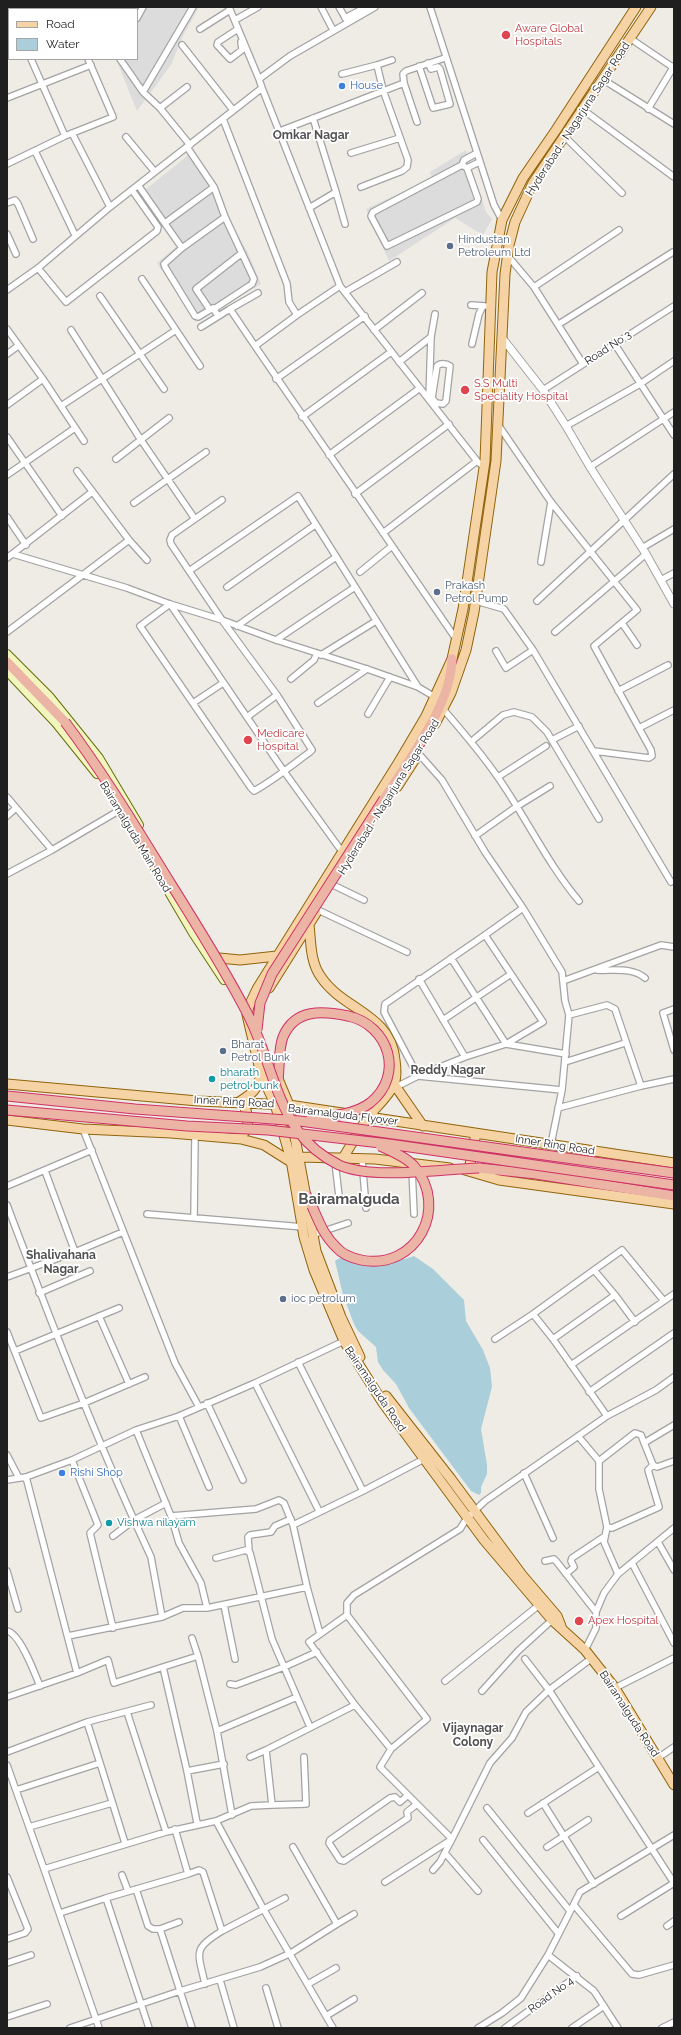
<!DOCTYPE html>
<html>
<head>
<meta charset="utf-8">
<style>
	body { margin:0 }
	#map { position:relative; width:681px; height:2035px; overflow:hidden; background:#efece6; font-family:Raleway,sans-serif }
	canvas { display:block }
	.frame { position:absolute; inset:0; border:8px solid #1f1f1f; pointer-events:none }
	.legend { position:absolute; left:8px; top:8px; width:130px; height:52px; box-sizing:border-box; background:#fff; border:1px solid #a5a5a5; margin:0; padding:5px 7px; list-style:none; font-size:12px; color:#1f1f1f }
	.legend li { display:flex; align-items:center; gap:8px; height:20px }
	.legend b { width:20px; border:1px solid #a5a5a5 }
</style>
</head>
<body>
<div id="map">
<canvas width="681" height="2035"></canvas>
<div class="frame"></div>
<ul class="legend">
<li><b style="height:5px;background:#f6d3a5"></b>Road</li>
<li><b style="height:11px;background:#aacfda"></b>Water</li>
</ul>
</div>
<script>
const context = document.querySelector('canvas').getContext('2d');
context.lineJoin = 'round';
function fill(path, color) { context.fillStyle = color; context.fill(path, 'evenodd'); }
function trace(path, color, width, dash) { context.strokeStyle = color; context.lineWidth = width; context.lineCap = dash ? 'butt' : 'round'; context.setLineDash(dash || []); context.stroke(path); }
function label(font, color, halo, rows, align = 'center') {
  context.font = font + ' Raleway,sans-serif'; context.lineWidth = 3.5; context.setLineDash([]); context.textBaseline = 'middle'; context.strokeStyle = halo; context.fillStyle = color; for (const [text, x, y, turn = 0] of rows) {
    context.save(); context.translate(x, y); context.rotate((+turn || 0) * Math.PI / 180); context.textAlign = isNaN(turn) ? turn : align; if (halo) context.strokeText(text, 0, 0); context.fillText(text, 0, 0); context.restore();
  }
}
fill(new Path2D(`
	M94 7H199L183 36 171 65 137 111 116 59H137V9H95Z
	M466 150 486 212 492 219 483 235 455 218 389 261 366 209 432 178 430 172Z
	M192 152 217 186 228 218 248 253 261 284 195 322 157 263 177 246 139 195Z`), '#dddcdc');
fill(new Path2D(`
	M414 1256 433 1269 464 1300 466 1321 483 1350 490 1368 492 1387 481 1429 487 1465V1474L481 1487V1493L479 1495 471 1491 409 1408 396 1384 383 1370 378 1362 376 1347 358 1331 354 1324 343 1295 335 1261C342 1252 390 1259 402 1259 406 1259 410 1257 414 1256Z`), '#aacfda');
const minor = new Path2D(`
	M98 7 99 9
	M229 7 259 79
	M321 7 333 30
	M339 7 347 21
	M430 7 494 205 502 220
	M67 9H68
	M137 18 143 7
	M345 18 366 7
	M235 20 258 7
	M200 29 230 10
	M238 29 218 42 217 45 230 59 242 50 241 42
	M631 39 674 68
	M182 45 233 110
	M31 59 65 136
	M120 59 143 92 160 108 190 145
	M377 65 392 60
	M419 66 433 108 450 104 440 69 438 67 431 69 428 63
	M342 74 377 65 383 90 408 160 407 167 402 171 361 187
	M602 79 674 124
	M262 88 340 286 477 461 484 467
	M143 92 193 7
	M7 98 91 65
	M160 108 187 87
	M582 109 674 177
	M648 109 674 66
	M223 119 287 284 289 302 297 315
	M417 122 404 83 403 74 406 71 445 58
	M280 131 404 83
	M72 133 110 207
	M564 136 622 193
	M126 137 155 172
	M187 147 214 187
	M35 151 75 235
	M351 153 400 138
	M477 153 464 160 462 165 467 168 479 162
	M7 164 65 136 113 117 88 59
	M462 165 373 212 371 216 387 246 477 202 478 199 467 168
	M138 185 182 248 225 217 214 187 165 223
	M336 192 345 224
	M7 203 15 200 18 204 33 239
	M309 208 336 192 313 118
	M7 234 16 254
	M182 248 164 264 165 267 195 316 198 317 213 308 218 316
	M507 255 534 287 583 364
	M38 268 66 302 157 231 158 227 132 190
	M142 279 176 330
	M340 286 297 315 255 346 456 639
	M534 287 619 230
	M7 290 38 268 110 207 262 88 259 79 290 56 375 7
	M345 292 397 262
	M100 296 164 389
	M471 305 485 306
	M214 309 252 284 254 279 225 217
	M230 309 258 293
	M210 310 196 289 242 253
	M559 324 673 252
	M201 327 230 309 255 346
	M7 329 43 379 84 441
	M71 330 141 440 195 519
	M374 330 422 293
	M614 343 674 435
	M472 344 479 314 483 306
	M7 354 18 346
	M399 362 431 337
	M276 379 365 316
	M543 390 674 306
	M429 399 431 337 435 314
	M7 405 43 379
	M61 406 176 330 200 366
	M435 407 436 403 443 404 446 401 450 366C446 363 440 363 437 366L432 398 436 403
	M302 417 391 352
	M499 426 551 502 637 610 594 646 651 750 652 756 649 758 594 751
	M566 426 640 384 674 361
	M7 437 62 516
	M329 455 420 388
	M116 459 169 418
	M590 467 674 412
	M77 471 129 540 147 560
	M7 475 75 428
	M355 494 449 424
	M222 500 172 535 170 540 171 544 222 620 277 695 247 717
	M134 503 206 452
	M7 517 26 545
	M383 533 477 461
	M642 548 674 529
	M13 554 127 588 170 604 222 620 276 640 367 669 418 687 435 697
	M7 558 92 492
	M541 562 551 502
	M189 571 298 496 418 687
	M360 572 392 546
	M661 580 674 573
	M227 587 315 525
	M476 601 504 609 533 650 671 882
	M537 601 674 474
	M622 623 637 645
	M237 626 336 557
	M7 632 129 540
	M555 632 646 554
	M276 640 355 587
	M496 651 506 668 533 650
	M321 655 376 621
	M291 679 314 660 317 653
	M618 691 668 665
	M277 695 312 750 310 752C292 765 274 780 254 791L251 788 140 626 170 604 283 770 343 853
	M193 703 223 683
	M318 703 367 669
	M444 710C463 732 481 753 497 776 526 817 547 863 579 901
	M368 714 390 677
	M639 728 674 710
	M552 740 579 726
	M472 741 503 715 514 712 532 717 547 732 599 819
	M418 753 442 780 485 852 523 908
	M498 777 546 746
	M7 797 52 850
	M7 816 16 808
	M475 836 516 807 550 786
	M7 874 52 850 120 810
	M333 885 364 900
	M318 910 407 952
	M485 935 523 908 562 972 565 1001 569 1015 562 1090
	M451 958 506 1044 566 1054
	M597 970C614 971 632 967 645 978
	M419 979 465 1057
	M563 981 661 945 674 947
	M674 1009 663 1013 674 1050
	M443 1020 511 974
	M565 1062 625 1043
	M641 1086 674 1079
	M396 1087 418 1076 465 1057 506 1044 543 1022 485 935 385 1004 384 1012 418 1076 562 1090 551 1144
	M558 1108 641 1086 615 1009 607 1005 569 1015
	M83 1129 175 1363 199 1407
	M362 1159 366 1208
	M335 1162 339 1196
	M412 1170 414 1214
	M45 1171 75 1252
	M7 1186 92 1150
	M7 1205C47 1311 87 1416 134 1520L166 1503
	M147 1214 303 1227
	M194 1218 195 1135
	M312 1235 348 1223
	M594 1270 622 1250 664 1301
	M7 1277 75 1252 123 1232
	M39 1293 90 1271
	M533 1314 594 1270 615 1295
	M99 1316 129 1384
	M7 1332 41 1418 84 1403 145 1377
	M553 1339 615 1295 635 1322
	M15 1351 119 1308
	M298 1362 363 1491
	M571 1365 674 1294
	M255 1383 319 1511
	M589 1392 674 1333
	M207 1403 243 1480
	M179 1416 209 1487
	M607 1416 656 1390 674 1377
	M136 1430 171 1516
	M578 1436 599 1461V1489L607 1527 604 1542 618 1574
	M644 1443 674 1425
	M7 1455 19 1478
	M72 1460 98 1525 90 1533 113 1628
	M599 1461 635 1433 641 1435 653 1465 657 1467 674 1461
	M524 1473 553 1538
	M26 1477 72 1460 136 1430 179 1416 255 1383 344 1341
	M7 1480 26 1477 77 1673
	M607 1527 612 1528 659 1507 648 1470 653 1465
	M113 1536 134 1520 151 1557 162 1617
	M658 1542 674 1570
	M249 1551 248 1537 250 1535 271 1532 275 1526 291 1519
	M216 1558 246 1550 250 1553 272 1639 310 1727
	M545 1561 554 1559 556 1561 596 1612
	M632 1563 674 1643
	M7 1571 18 1609
	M566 1574 574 1567 571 1561 572 1558 605 1536
	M224 1605 235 1659
	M207 1608 201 1583 179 1543 171 1516 256 1509 279 1500 284 1503 293 1525
	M347 1615 309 1642 355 1705 391 1749
	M7 1631C20 1633 35 1674 40 1686
	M320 1634 307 1587 293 1525 363 1491 424 1459
	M68 1636 162 1617 183 1608H207L307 1587
	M192 1638 198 1656
	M585 1650 596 1628V1612L604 1593 618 1574 674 1528
	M525 1659 549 1690 592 1658
	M163 1667 198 1656 217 1731 232 1815
	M445 1681 539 1605
	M230 1684 236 1685 284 1667 317 1652
	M615 1688 674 1658
	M482 1691 518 1651 552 1620
	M7 1697 77 1673 108 1660 114 1683 163 1667 187 1771 197 1823
	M127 1712 166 1832
	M87 1722 100 1763
	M217 1731 297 1697
	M7 1752 87 1722 151 1705
	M250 1757 266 1750
	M658 1758 674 1747
	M7 1765 44 1869
	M187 1771 224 1764
	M16 1790 100 1763 125 1843
	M408 1795 400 1802 395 1797 390 1798 330 1840 329 1843 340 1860 344 1861 408 1818 407 1812 417 1804
	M543 1803 594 1884
	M272 1805 306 1804 304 1757
	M487 1808 570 1911
	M528 1813 599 1767
	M216 1821 264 1910 333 2028
	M29 1827 112 1803
	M483 1840 558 1933
	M547 1847 588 1820
	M445 1853 478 1891
	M433 1870 440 1862 452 1839 380 1767 391 1749 427 1719 347 1615V1603L354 1595 460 1529 467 1518 485 1501 607 1416 553 1339 533 1314 495 1339
	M188 1874 199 1870 203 1872 222 1931 285 1898
	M122 1875 128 1891
	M7 1877 28 1929 25 1933 7 1939
	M385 1882 452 1839 490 1763 512 1738 526 1712 549 1690 674 1883
	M136 1889 148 1926 153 1929H160
	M106 1898 188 1874 175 1829
	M574 1905 632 1974 639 1975 674 1965
	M60 1913 106 1898 149 2028
	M621 1916 674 1883
	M179 1922 160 1929 192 2028
	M337 1924 354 1914
	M667 1926 674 1921
	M548 1955 594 1991 618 2028
	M7 1963 31 1955
	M220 1980 234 2028
	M205 1984C198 1952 192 1949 222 1931
	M308 1984 336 1968
	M266 1988 278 2028
	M326 2016 354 1999
	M7 2017 47 2004
	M70 2028 180 1991 260 1967 291 1953 337 1924 293 1847
	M99 2028 44 1869 166 1832 216 1821 251 1806 272 1805 266 1750 355 1705
	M478 2028 502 2013 521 1998 548 1955 580 1892 674 1835
	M505 2028 577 1976
	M572 2028 604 2006
	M662 2028 674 2022`);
const tertiary = new Path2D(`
	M503 339 543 390 566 426 590 467 646 554 674 604`);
const secondary = new Path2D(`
	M7 654 49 696 99 758 139 825
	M7 671 56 723 97 774
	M122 812 193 933 224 980`);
const primary = new Path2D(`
	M636 7 556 130 523 178 502 220 492 272 485 461 463 609 452 659 426 716 397 765 257 989 249 1006 247 1015 261 1074 275 1104 291 1160 304 1237 314 1270 344 1341 383 1403 484 1540 552 1620 585 1650 615 1688 674 1785
	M435 724 451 693 466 650 474 612 496 461 505 274 509 245 515 222 533 183 651 7
	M397 787 415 759
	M309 924C311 942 310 962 321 977 343 1010 391 1014 395 1060 396 1067 397 1077 394 1084 389 1096 376 1107 368 1117 359 1131 351 1145 343 1158
	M219 958 240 960 277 956
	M269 988 316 913
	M276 1074 289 1105 316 1251 341 1317 360 1357
	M7 1084 198 1101 289 1105 674 1163
	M394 1084 423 1126
	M239 1102C252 1094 258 1089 261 1074
	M242 1102C248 1112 251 1125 243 1134
	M7 1120 83 1129 171 1133 241 1139 264 1145 291 1162
	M300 1157 375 1159 450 1168
	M465 1170 499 1180 674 1204
	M469 1170 475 1138
	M386 1396 451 1479 522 1575 557 1616 561 1626`);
const trunk = new Path2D(`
	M7 662 65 722
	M384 799C409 759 451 706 452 659
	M278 1080C280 1066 278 1050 283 1037 295 1008 323 1011 348 1016
	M479 1168 536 1174 674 1196
	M306 1195 312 1206`);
trace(minor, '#a3a3a3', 8);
trace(tertiary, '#a3a3a3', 9);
trace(secondary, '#65700c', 10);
trace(primary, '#90640a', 11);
trace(trunk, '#cf3167', 11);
trace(minor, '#fff', 5.5);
trace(tertiary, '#fff', 7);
trace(secondary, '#f3f5be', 8);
trace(primary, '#f6d3a5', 9);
trace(trunk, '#ecb4a4', 9);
const trunkBridge = new Path2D(`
	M65 722C104 774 137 829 171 884 197 926 224 968 246 1011 267 1049 273 1095 298 1131 308 1145 323 1157 339 1165 372 1180 441 1169 479 1168
	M257 1030 260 1003 272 974 384 799
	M7 1096 135 1109 300 1121 674 1173
	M7 1110 187 1126 268 1130 389 1144 674 1185
	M311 1119C330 1116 354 1115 370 1103 405 1075 389 1025 348 1016
	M312 1206C319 1222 324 1236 337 1248 343 1255 352 1258 361 1260 416 1271 450 1208 414 1166 406 1157 391 1151 380 1146`);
trace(trunkBridge, '#cf3167', 11, []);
trace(trunkBridge, '#ecb4a4', 9);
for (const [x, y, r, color] of [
	[506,35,5,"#e0444e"],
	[342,86,4,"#3f7fe0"],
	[450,246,4,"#5c6f8a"],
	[465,390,5,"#e0444e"],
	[437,592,4,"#5c6f8a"],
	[248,740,5,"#e0444e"],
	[223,1051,4,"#5c6f8a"],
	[212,1079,4,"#0f9aa8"],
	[283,1299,4,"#5c6f8a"],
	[62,1473,4,"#3f7fe0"],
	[109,1523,4,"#0f9aa8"],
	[579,1621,5,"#e0444e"]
]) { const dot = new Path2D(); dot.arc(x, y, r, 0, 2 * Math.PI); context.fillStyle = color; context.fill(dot); trace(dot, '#fff', 1.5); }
label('11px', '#be3a42', '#fff', [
	["Aware Global",515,29],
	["Hospitals",515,42],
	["S.S Multi",474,384],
	["Speciality Hospital",474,397],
	["Medicare",257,734],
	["Hospital",257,747],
	["Apex Hospital",588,1621]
], 'left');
label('11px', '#366cbe', '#fff', [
	["House",350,86],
	["Rishi Shop",70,1473]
], 'left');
label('11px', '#1f1f1f', '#fff', [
	["Hyderabad - Nagarjuna Sagar Road",578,119,-57],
	["Road No 3",608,348,-33],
	["Hyderabad - Nagarjuna Sagar Road",389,797,-58],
	["Bairamalguda Main Road",135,837,59],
	["Inner Ring Road",234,1102,3],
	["Bairamalguda Flyover",343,1115,7],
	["Inner Ring Road",555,1145,9],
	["Bairamalguda Road",375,1389,56],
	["Bairamalguda Road",629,1714,57],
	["Road No 4",551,1995,-36]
]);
label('11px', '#4e5e75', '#fff', [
	["Hindustan",458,240],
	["Petroleum Ltd",458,253],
	["Prakash",445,586],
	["Petrol Pump",445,599],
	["Bharat",231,1045],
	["Petrol Bunk",231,1058],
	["ioc petrolum",291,1299]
], 'left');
label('11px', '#0d838f', '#fff', [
	["bharath",220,1073],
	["petrol bunk",220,1086],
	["Vishwa nilayam",117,1523]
], 'left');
label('bold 12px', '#525252', '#fff', [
	["Omkar Nagar",311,135],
	["Reddy Nagar",448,1070],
	["Shalivahana",61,1255],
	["Nagar",61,1269],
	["Vijaynagar",473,1728],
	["Colony",473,1742]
]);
label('bold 15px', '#525252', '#fff', [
	["Bairamalguda",349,1199]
]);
</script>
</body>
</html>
